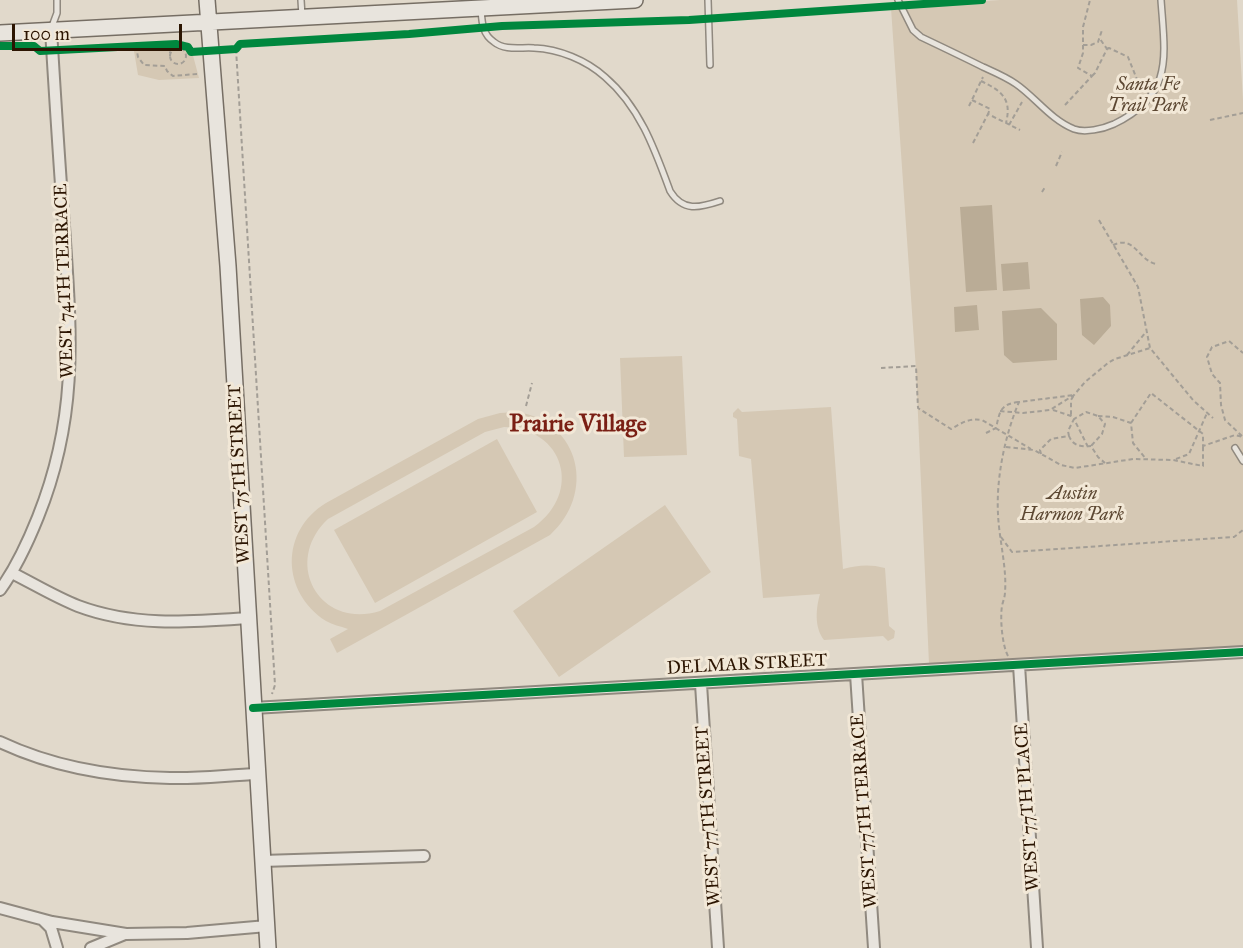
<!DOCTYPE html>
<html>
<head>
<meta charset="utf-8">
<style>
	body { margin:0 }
	#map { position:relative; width:1243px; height:948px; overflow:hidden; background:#e1d9cb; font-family:"IM FELL Great Primer",serif }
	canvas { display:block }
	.scale { position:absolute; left:12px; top:24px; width:170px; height:27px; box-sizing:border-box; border:3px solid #2c1502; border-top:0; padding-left:8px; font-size:18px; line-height:21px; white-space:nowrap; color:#2c1502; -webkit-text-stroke:4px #f2e8d7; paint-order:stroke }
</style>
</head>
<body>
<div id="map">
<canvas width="1243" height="948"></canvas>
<div class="scale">100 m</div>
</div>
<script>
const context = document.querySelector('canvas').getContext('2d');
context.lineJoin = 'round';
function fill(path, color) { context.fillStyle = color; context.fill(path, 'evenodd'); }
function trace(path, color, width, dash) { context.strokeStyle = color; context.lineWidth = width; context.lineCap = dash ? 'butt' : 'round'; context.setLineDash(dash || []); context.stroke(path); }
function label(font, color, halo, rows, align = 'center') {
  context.font = font + ' "IM FELL Great Primer",serif'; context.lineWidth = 6; context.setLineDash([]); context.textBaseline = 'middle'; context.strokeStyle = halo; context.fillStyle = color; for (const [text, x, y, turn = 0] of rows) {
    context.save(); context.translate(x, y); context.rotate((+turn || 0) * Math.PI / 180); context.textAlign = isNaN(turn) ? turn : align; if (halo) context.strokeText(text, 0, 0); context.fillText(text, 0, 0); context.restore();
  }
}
fill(new Path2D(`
	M1000 0H1237L1243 100V648L929 664 916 370 891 8Z
	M182 43 191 48 199 78 159 80 138 75 133 45Z
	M682 356 687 455 624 457 620 358Z
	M831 407 843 569C858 565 870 564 885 568L889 626 895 631 894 638 888 641 883 636 824 640C814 627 816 608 820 594L763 598 751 459 739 456 737 419 733 417V413L738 408 742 412Z
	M517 412C581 422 596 494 550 535L337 653 330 639 348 629C340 626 333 625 326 621 281 592 280 531 326 503L478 419 500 413ZM504 427C564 428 583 492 534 527L380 611C319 630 282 562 328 519L485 432Z
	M497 439 537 512 375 603 334 530Z
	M665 505 711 572 559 677 513 611Z`), '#d5c8b4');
fill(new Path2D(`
	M992 205 997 290 966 292 960 207Z
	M1028 262 1030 289 1003 291 1001 264Z
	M1103 297 1110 305 1111 326 1094 345 1082 335 1080 299Z
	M977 305 979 330 955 332 954 307Z
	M1041 308 1057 324V360L1013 363 1004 355 1002 311Z`), '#baac96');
const lane = new Path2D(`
	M301 0 302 16
	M708 0 710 65
	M898 0 913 30 921 37C942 47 963 57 983 67 994 72 1006 77 1016 84 1035 97 1051 120 1074 129 1085 133 1103 129 1114 124 1174 95 1165 57 1161 0
	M481 9C482 22 482 34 494 42 505 51 521 47 534 48 559 49 586 60 605 77 640 107 655 150 670 191 683 212 699 208 720 201
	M51 29 57 13V0
	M1235 448 1243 461`);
const street = new Path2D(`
	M12 573C34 584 55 597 78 606 134 627 190 622 248 618
	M0 590C16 568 28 542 38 517 79 415 71 333 64 226 59 161 55 95 51 30
	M1019 665 1037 948
	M856 674 874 948
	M701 684 718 948
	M253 708 1243 652
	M0 742C53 767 111 777 170 778 199 779 228 775 257 774
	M262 861 424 856
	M0 908 52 922 126 934 187 933 267 926
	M43 920 51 928 57 948
	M91 948 125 934`);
const secondary = new Path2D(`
	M207 0 228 266 268 948
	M0 33 635 0`);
trace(lane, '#90897f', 8);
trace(street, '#90897f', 14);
trace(secondary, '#766e64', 18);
trace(new Path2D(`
	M170 44V53
	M1083 45H1091L1098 42 1102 30
	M136 46 138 57 144 65 165 66 167 71 173 76 197 74
	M170 56a8 8 0 1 1 16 0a8 8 0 1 1-16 0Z
	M236 49 275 685 272 694
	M1107 49 1109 48 1128 57 1138 82
	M1092 76 1095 73 1107 49 1100 39
	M981 81C1002 91 1012 99 1006 123
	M972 100 990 109 988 114 1020 130
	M1065 105 1092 76 1078 68 1083 53V27L1090 0
	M969 106 983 77
	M1210 120 1243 113
	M1009 125 1022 102
	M973 143 988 114
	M1056 166 1062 152
	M1042 192 1045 187
	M1099 220 1138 287 1150 348 1193 400 1213 418
	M1113 245C1135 235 1138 260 1156 264
	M1127 355 1146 332
	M881 368 916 366 918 408 951 429C962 423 968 418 982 420L1031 449
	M526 406 532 383
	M1053 410 1071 416 1074 419 1068 431 1069 436
	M1000 411 1023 413 1050 410 1074 395 1085 382 1108 363 1115 359 1150 348
	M1098 416 1113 417 1131 423 1133 443 1146 459
	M1131 423 1151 393 1203 434V446L1235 435 1243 437
	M986 433 996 428C1000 411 1000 404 1019 402
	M1242 436 1225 420 1221 405 1220 383 1212 374 1207 357 1212 347 1229 341 1243 353
	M1006 447 1034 450 1061 465 1075 468 1133 459 1173 460 1203 466V446
	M1088 447 1074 419 1086 412 1098 416 1105 424 1102 434 1091 446
	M1041 454 1040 450 1051 439 1069 436C1073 446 1081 447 1091 446L1098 457 1105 463
	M1176 459 1189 454 1207 413
	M1001 537 1012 552 1234 537 1243 530
	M1008 656C1002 645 1000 618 1002 606 1003 601 1005 597 1005 592 1007 568 999 539 998 514 996 478 1005 435 1019 402L1074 395 1071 400V416`), '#a39e96', 2, [4.5, 3]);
trace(lane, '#e8e4dd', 5);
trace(street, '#e8e4dd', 10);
trace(secondary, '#e8e4dd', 15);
trace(new Path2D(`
	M0 46H34L40 51 176 44 188 47 191 52 236 49 240 44 409 34 502 26 689 20 982 0
	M253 708 1243 652`), '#00873e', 8);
label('italic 18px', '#5c4732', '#f2e8d7', [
	["Santa Fe",1148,86],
	["Trail Park",1148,107],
	["Austin",1072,495],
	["Harmon Park",1072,516]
]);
label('18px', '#2c1502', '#f2e8d7', [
	["WEST 74TH TERRACE",65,281,-92],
	["WEST 75TH STREET",240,474,-93],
	["DELMAR STREET",747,665,-3],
	["WEST 77TH PLACE",1028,807,-94],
	["WEST 77TH TERRACE",865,811,-94],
	["WEST 77TH STREET",709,816,-94]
]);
label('bold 24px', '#7a1f14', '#f2e8d7', [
	["Prairie Village",578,425]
]);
</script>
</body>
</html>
